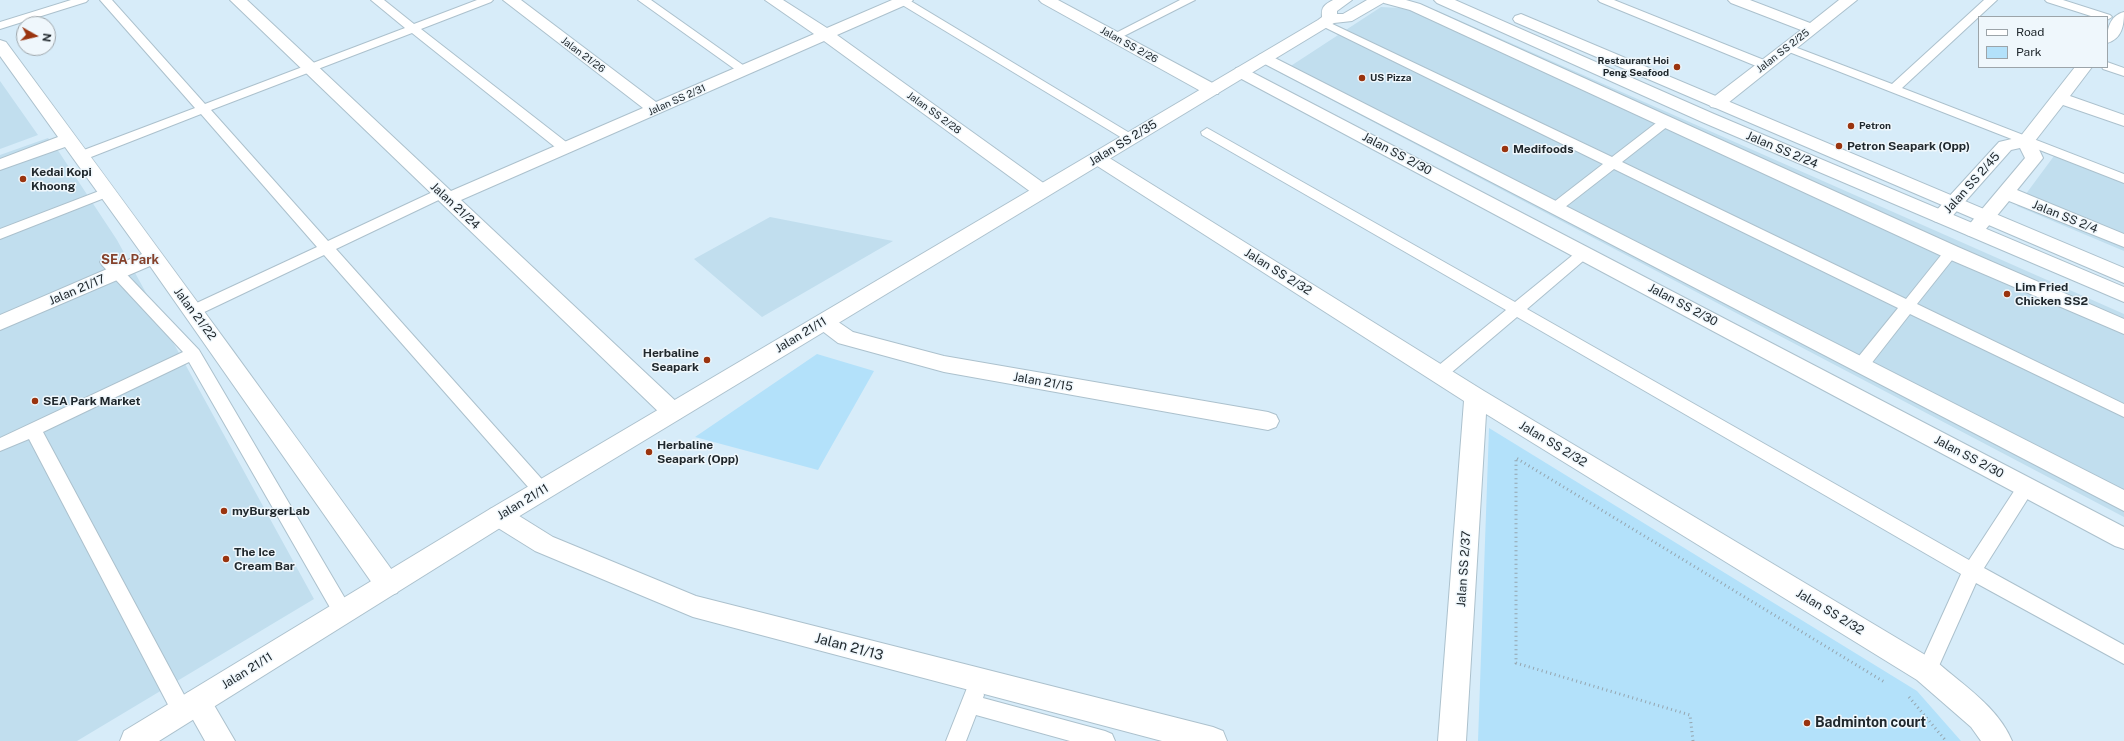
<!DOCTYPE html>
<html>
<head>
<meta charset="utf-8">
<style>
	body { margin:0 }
	#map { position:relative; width:2124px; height:741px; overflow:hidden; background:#d7ecf9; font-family:"Public Sans",sans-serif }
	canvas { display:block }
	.legend { position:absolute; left:1978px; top:16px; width:130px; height:52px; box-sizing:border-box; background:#eff7fc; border:1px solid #9ca4a9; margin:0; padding:5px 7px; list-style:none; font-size:12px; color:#20282d }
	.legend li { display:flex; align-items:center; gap:8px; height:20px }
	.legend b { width:20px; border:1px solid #9ca4a9 }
	.north { position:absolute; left:16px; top:16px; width:40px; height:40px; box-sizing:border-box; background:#eff7fc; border:1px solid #9ca4a9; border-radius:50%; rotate:98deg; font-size:11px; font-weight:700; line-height:16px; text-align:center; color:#20282d }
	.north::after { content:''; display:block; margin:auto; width:14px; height:18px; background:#9a340f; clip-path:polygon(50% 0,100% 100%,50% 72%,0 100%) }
</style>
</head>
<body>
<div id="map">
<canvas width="2124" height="741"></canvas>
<ul class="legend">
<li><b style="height:5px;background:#fff"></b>Road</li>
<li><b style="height:11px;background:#b3e1fa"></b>Park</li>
</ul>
<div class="north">N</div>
</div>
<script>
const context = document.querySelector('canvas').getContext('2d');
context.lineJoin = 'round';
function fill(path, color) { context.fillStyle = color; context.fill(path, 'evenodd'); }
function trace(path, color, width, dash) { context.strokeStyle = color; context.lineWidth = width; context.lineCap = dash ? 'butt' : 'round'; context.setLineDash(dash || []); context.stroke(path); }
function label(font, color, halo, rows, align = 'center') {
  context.font = font + ' "Public Sans",sans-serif'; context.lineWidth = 3; context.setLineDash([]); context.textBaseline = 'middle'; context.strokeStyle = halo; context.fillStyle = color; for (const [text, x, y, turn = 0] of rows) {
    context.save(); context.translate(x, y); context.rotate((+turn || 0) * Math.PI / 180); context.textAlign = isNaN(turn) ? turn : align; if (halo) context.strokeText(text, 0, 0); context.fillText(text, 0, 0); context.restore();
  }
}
fill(new Path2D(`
	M1381 7 1436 10 2124 314V517L1280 73Z
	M0 81 38 135 0 149Z
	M48 138 59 152 117 240 314 599 77 741H0V155Z
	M2054 156 2124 182V251L2017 206Z
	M770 217 893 241 762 317 694 259Z`), '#c1deee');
fill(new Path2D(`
	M817 354 874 371 818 470 695 437Z
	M1489 428 1917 691 1961 741H1478Z`), '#b3e1fa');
const service = new Path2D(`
	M71 0H88L86 2 0 29V22Z
	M100 0H112L205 104 405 28 371 0H384L414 24 477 0H493L491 2 421 29 570 145 572 148 570 151H560L412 33 211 110 328 241 437 190H447L449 193 447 196 336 249 548 486 551 491 548 496 542 498 536 496 324 255 198 315 193 316 188 315 185 311 188 307 317 247 201 114 86 159H76L74 156 76 153 195 108Z
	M638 0H651L750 70 748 73H740Z
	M898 0H909L1138 138 1132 142 1127 141 899 3Z
	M1180 0H1195L1118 39 1114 40 1108 37Z
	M1598 0H1614L1769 62 1771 65 1769 68H1761L1600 2Z
	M1984 0H1997L1902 88 2124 174V183L1784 50 1782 48 1788 44 1792 46 1892 84Z
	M2045 0H2063L2110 15 2112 17 2107 20V17H2094L2047 2Z
	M1324 20 1612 157 1660 120H1668L1670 123 1668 126 1622 162 1906 299 1946 249H1956L1958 252 1956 255 1917 304 2124 404V417L1910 314 1867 369 1861 371 1855 369 1853 365 1855 361 1898 308 1614 169 1560 211H1550L1548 208 1550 205 1603 164 1320 25 1318 23 1320 21Z
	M2107 62 2124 68V76L2103 69 2102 67H2107Z
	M1207 128 1515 302 1579 250H1589L1591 253 1589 256 1527 309 1969 560 2020 482 2026 480 2032 482 2035 487 2032 492 1984 568 2124 645V664L1976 583 1934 677 1927 680 1920 677 1917 671 1961 574 1517 317 1445 378 1439 380 1433 378 1431 374 1433 370 1506 310 1202 135 1201 132Z
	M107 188 114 192 112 195 0 239V229Z
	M107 257 112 259 199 350 353 612 350 618 343 620 336 618 189 362 43 432 189 704 192 711 189 718 182 720 175 718 29 439 0 451V438L183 352 102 265 100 262 102 259Z
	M974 686 981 688 984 695 983 698 1105 731 1112 734 1115 741H1070L976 715 966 741H946L967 688Z`);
const minor = new Path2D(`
	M230 0H247L451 191 643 108 503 0H521L656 102 814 34 765 0H783L827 28 892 0H913L910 3 837 35 1049 187 1051 191 1049 195 1042 197 1035 195 824 41 461 200 681 406 684 412 681 418 673 420 665 418Z
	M1039 0H1058L1218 86 1220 90 1218 94H1206L1042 3Z
	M1381 0H1406L1420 4 1958 247 2124 319V334L1944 257 1410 10 1384 3Z
	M1728 0H1750L1810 23 1839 0H1857L1723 107 1717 108 1711 107 1708 103 1711 99 1801 30 1731 3Z
	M2124 12C2124 25 2122 39 2107 43 2107 30 2109 16 2124 12Z
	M0 40 6 42C137 219 268 398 397 577L401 585 397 593 388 596 379 593 150 266 0 330V315L142 254 65 147 0 170V159L58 137 0 56Z
	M1265 53 2124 490V511L1259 61 1257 58 1259 55Z
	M1242 67 2124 527V549L2115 546 1236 76 1234 72 1236 68Z
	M2075 67H2092L2070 96 2124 115V126L2063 105 2035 141 2043 158 2017 190 2124 234V247L2009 201 1981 235 1974 237 1967 235 1964 231 1967 227 2025 158 2020 148 2011 150 1948 221 1941 223 1934 221 1931 217 1934 213 1999 142 2020 137Z
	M1097 153 1103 154 1484 391 1937 662C1964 686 1998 707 2012 741H1981L1971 727 1917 680 1486 414 1466 741H1438L1464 401 1091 162 1088 158 1091 154Z
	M824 315 831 317 853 332 944 356 1268 412 1276 415 1279 421 1276 427 1268 430 944 372 838 343 817 327 813 322 817 317Z
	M499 506 508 509 553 537 696 596 1213 727 1223 731 1227 741H1162L693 617 535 551 490 523 487 516 490 509Z
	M197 689 207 693 235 741H205L183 702 187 693Z`);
const tertiary = new Path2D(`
	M1333 0H1352L1337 11V14H1343L1367 0H1386L1383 3 1352 21 1334 23 508 523 159 741H120L124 731 490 509 1318 20 1322 17C1321 7 1324 5 1333 0Z`);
const secondary = new Path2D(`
	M1434 0H1455L1714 114 2124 287V302L1702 122 1437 3Z
	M1521 14 2124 268V283L1515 22 1513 19 1515 16Z`);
trace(service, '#acc1cd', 2);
trace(minor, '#acc1cd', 2);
trace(tertiary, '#acc1cd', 2);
trace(secondary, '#acc1cd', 2);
trace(new Path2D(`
	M1909 697 1946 741
	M1693 741 1690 715 1516 663V458L1886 683`), '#95a5af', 3, [1, 3.5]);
fill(service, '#fff');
fill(minor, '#fff');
fill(tertiary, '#fff');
fill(secondary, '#fff');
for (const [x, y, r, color] of [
	[1677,67,4,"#9a340f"],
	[1362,78,4,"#9a340f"],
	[1851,126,4,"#9a340f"],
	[1839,146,4,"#9a340f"],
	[1505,149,4,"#9a340f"],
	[23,179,4,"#9a340f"],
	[2007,294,4,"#9a340f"],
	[707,360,4,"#9a340f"],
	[35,401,4,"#9a340f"],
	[649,452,4,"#9a340f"],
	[224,511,4,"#9a340f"],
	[226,559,4,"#9a340f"],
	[1807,723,4,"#9a340f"]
]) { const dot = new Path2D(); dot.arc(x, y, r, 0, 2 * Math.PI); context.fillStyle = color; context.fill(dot); trace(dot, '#eff7fc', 1.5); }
label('10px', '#20282d', '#eff7fc', [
	["Jalan SS 2/26",1129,45,29],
	["Jalan SS 2/25",1783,51,-38],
	["Jalan 21/26",583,55,37],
	["Jalan SS 2/31",677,100,-24],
	["Jalan SS 2/28",934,113,36]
]);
label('bold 10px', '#20282d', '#eff7fc', [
	["Restaurant Hoi",1669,61,"right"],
	["Peng Seafood",1669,73,"right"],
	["US Pizza",1370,78],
	["Petron",1859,126]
], 'left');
label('12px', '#20282d', '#eff7fc', [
	["Jalan SS 2/35",1123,143,-31],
	["Jalan SS 2/24",1782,150,23],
	["Jalan SS 2/30",1397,154,28],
	["Jalan SS 2/45",1972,183,-48],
	["Jalan 21/24",455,206,43],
	["Jalan SS 2/4",2065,217,22],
	["Jalan SS 2/32",1278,272,32],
	["Jalan 21/17",77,290,-23],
	["Jalan SS 2/30",1683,305,28],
	["Jalan 21/22",195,314,53],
	["Jalan 21/11",801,335,-31],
	["Jalan 21/15",1043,382,10],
	["Jalan SS 2/32",1553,444,31],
	["Jalan SS 2/30",1969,457,28],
	["Jalan 21/11",523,502,-31],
	["Jalan SS 2/37",1464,569,-86],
	["Jalan SS 2/32",1830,612,31],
	["Jalan 21/11",247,671,-32]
]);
label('bold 12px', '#20282d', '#eff7fc', [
	["Petron Seapark (Opp)",1847,146],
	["Medifoods",1513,149],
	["Kedai Kopi",31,172],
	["Khoong",31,186],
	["Lim Fried",2015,287],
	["Chicken SS2",2015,301],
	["Herbaline",699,353,"right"],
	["Seapark",699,367,"right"],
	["SEA Park Market",43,401],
	["Herbaline",657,445],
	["Seapark (Opp)",657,459],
	["myBurgerLab",232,511],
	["The Ice",234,552],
	["Cream Bar",234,566]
], 'left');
label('bold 13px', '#85412b', '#eff7fc', [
	["SEA Park",130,260]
]);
label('14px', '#20282d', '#eff7fc', [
	["Jalan 21/13",849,647,15]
]);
label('bold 14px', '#20282d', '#eff7fc', [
	["Badminton court",1815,723]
], 'left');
</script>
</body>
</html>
